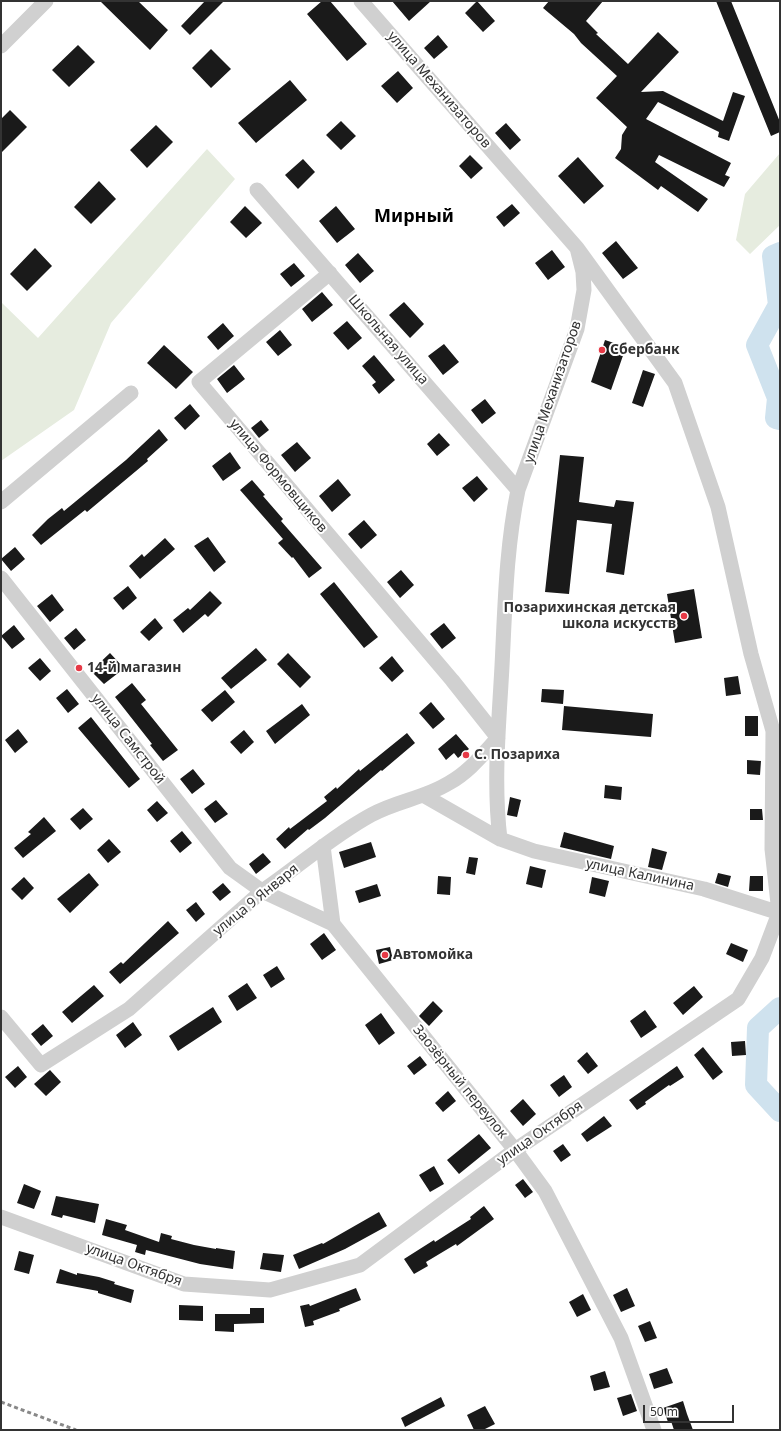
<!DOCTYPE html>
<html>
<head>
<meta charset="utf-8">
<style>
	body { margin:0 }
	#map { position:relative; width:781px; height:1431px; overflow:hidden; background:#fff; font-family:"Noto Sans",sans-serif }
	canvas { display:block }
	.frame { position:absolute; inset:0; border:2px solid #333; pointer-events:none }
	.scale { position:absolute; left:643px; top:1405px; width:91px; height:18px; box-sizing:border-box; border:2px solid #333; border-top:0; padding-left:5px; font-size:12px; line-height:14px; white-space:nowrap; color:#333; -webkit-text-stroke:3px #fff; paint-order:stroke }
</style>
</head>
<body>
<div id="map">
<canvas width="781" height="1431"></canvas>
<div class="frame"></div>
<div class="scale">50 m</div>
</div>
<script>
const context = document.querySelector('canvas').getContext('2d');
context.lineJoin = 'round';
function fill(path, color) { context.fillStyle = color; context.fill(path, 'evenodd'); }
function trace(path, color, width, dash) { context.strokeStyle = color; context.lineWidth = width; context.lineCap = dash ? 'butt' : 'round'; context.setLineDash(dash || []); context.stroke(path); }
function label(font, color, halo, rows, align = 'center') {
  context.font = font + ' "Noto Sans",sans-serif'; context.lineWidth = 4; context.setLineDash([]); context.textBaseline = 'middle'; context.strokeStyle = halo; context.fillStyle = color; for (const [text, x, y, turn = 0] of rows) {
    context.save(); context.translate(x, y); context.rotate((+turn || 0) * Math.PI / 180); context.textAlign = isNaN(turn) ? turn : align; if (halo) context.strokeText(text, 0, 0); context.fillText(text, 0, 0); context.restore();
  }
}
fill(new Path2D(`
	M207 149 235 179 111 323 74 410 1 461V302L38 338Z
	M780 153V225L750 254 736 240 745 194Z`), '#e6ecdf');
trace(new Path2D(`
	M780 253 773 256 779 305 757 345 778 398 776 418 780 419
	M780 1008 758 1028 756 1085 780 1111`), '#cfe2ee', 22);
fill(new Path2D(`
	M100 1H138L168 30 150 50Z
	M205 1H224L190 35 181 26Z
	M322 1H330L367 44 347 61 307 14Z
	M392 1H431L409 21Z
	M477 1 495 21 483 32 465 13Z
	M549 1H603L586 21 598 33 596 34 628 64 658 32 679 52 641 92 663 91 723 121 733 92 745 96 729 141 718 137 719 132 658 102 646 119 731 163 725 175 730 177 724 187 659 155 655 162 708 199 698 212 661 186 658 190 615 158 621 149 622 135 627 127 596 98 617 76 581 43 574 34 543 8Z
	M716 1H731L780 122V132L771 136Z
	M438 35 448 47 434 59 424 48Z
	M78 45 95 62 69 87 52 70Z
	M211 49 231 69 211 88 192 68Z
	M398 71 413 88 397 103 381 86Z
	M290 80 307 100 256 143 238 123Z
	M10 110 27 127 1 153V119Z
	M341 121 356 136 341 150 326 135Z
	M506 123 521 140 510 150 495 133Z
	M156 125 173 142 147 168 130 150Z
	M470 155 483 168 471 179 459 166Z
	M578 157 604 186 584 204 558 176Z
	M303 159 315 172 298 189 285 175Z
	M99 181 116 199 91 224 74 207Z
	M512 204 520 213 504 227 496 217Z
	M245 206 262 223 246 238 230 222Z
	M336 206 355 229 337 243 319 221Z
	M616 241 638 268 623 279 602 253Z
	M35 248 52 266 27 291 10 274Z
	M552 250 565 267 548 280 535 263Z
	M358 253 374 271 360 283 345 265Z
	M294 263 305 276 291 287 280 274Z
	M322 292 333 305 312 322 302 309Z
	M404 302 424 324 410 338 389 315Z
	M347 321 362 338 348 350 333 333Z
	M223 323 234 336 218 350 207 337Z
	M280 330 292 345 278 356 266 342Z
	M605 340 626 347 611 390 591 382Z
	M444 344 459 362 443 375 428 356Z
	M164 345 193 372 176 389 147 363Z
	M374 355 395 380 379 394 372 385 376 382 362 366Z
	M234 365 245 379 227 393 217 379Z
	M643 370 655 374 643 407 632 403Z
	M485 399 496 413 482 424 471 410Z
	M190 404 200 416 185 430 174 418Z
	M261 420 269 430 259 438 251 428Z
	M159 429 168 440 147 459 148 461 87 512 85 510 41 545 32 535 48 519 62 508 64 511 126 460Z
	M439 433 450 445 437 456 427 444Z
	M297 442 311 458 295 472 281 455Z
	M230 452 241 468 223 481 212 466Z
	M560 455 584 457 579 502 614 507 616 500 634 502 624 575 606 572 612 524 577 520 569 594 545 592Z
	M477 476 488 489 474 502 462 488Z
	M338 479 351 495 332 512 319 496Z
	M252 480 265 495 263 496 283 519 281 521 322 568 309 578 293 557 292 558 278 543 283 539 240 490Z
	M364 520 377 535 361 549 348 534Z
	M208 537 226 562 214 572 194 546Z
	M165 538 175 549 140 579 129 566 142 554 144 557Z
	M15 547 25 559 11 571 1 559Z
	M401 570 414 585 400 598 387 582Z
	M334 582 378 637 364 648 320 594Z
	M128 586 137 598 123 610 113 598Z
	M694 589 702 638 675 643 667 594Z
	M210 591 222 603 208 617 205 614 183 633 173 620 188 608 190 610Z
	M52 594 64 610 50 622 37 606Z
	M155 618 163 628 149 641 140 632Z
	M444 623 456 638 442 649 430 634Z
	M14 625 25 639 12 649 1 636Z
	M76 628 86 640 74 650 64 638Z
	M256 648 267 660 231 689 221 678Z
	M110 653 122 666 120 668 122 670 104 684 91 671Z
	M288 653 311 677 300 688 277 664Z
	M392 656 404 671 392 682 379 668Z
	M40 658 51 671 40 681 28 668Z
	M738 676 741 694 726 696 724 678Z
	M132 683 146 700 141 704 178 750 163 761 150 745 152 744 115 697Z
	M67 689 79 704 68 713 56 698Z
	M542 689 564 690 563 704 541 702Z
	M225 690 235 702 212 722 201 710Z
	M431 702 445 719 433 729 419 713Z
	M302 704 310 715 275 744 266 731Z
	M564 706 653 714 651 737 562 730Z
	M745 716H758V736H745Z
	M91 717 140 779 129 788 78 728Z
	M18 729 28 742 15 753 5 740Z
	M244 730 254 742 241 754 230 742Z
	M407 733 415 743 382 771 381 770 325 818 309 830 308 829 285 849 276 839 289 827 290 829 327 801 324 797 336 787 337 789 359 769 360 771Z
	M456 734 469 749 458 758 454 753 446 760 438 749Z
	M747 760 761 761 760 775 747 774Z
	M193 769 205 784 192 794 180 779Z
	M605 785 622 787 621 800 604 798Z
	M510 797 521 800 517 817 507 815Z
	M216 800 228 814 215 823 204 809Z
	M157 801 168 813 157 822 147 810Z
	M83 808 93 819 80 830 70 819Z
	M750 809H762L763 820H750Z
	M44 817 56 831 23 858 14 848 31 834 28 832Z
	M182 831 192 843 180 853 170 841Z
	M564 832 614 846 611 859 560 847Z
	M109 839 121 852 108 863 97 850Z
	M371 842 376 857 344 868 339 852Z
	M652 848 667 852 662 870 648 867Z
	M263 853 271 862 256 874 249 864Z
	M469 857 478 858 475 875 466 873Z
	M530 866 546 870 542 888 526 884Z
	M89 873 99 885 70 913 57 899Z
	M718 873 731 876 728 887 715 883Z
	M438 876 451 877 450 895 437 894Z
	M750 876H763V891H749Z
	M24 877 34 888 22 900 11 889Z
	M592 877 609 881 605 897 589 893Z
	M223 883 231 892 220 901 212 892Z
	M377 884 381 896 359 903 355 891Z
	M196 902 205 914 196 922 186 910Z
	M168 921 179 933 120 984 109 972 121 962 123 964Z
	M324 933 336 950 322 960 310 944Z
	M731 943 748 950 743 962 726 954Z
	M390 947 393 960 379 964 376 950Z
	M277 966 285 979 271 988 263 975Z
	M247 983 257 998 237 1011 228 996Z
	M94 985 104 996 72 1023 62 1012Z
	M694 986 703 997 683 1015 673 1003Z
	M433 1001 443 1011 429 1026 419 1016Z
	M213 1007 222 1022 178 1051 169 1036Z
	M645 1010 657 1027 641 1038 630 1021Z
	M381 1013 395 1033 379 1045 365 1025Z
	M133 1022 142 1035 125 1048 116 1035Z
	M43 1024 53 1036 41 1046 31 1034Z
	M745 1041 746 1055 732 1056 731 1042Z
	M703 1047 723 1072 713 1080 694 1055Z
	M587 1052 598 1066 588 1074 577 1061Z
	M420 1056 427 1065 414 1075 407 1066Z
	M18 1066 27 1077 15 1088 5 1077Z
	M677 1066 684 1077 670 1086 669 1085 645 1102 646 1104 637 1110 629 1100Z
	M50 1070 61 1082 46 1096 34 1084Z
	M564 1075 572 1087 559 1097 550 1085Z
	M448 1091 456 1101 443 1112 435 1103Z
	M523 1099 536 1114 523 1126 510 1111Z
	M604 1116 612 1126 587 1142 581 1134Z
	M479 1134 491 1148 459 1174 447 1160Z
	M563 1144 571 1155 561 1162 553 1151Z
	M434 1166 444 1184 430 1192 419 1175Z
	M523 1179 533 1192 525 1198 515 1185Z
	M24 1184 41 1191 34 1209 17 1203Z
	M56 1196 99 1204 95 1223 63 1215 62 1218 51 1215Z
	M484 1206 494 1219 457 1246 456 1244 426 1262 428 1266 414 1274 404 1259 434 1240 435 1242 471 1219 470 1217Z
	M379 1212 387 1226 345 1249 299 1269 293 1255 322 1243 323 1244Z
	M106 1219 127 1225 125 1230 159 1242 161 1233 172 1236 171 1239 194 1245 216 1249V1248L235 1251 233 1269 200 1264 146 1250 145 1255 135 1252 137 1245 102 1235Z
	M19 1251 34 1255 29 1274 14 1270Z
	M263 1253 284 1255 281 1272 260 1269Z
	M60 1269 77 1275V1273L99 1277 115 1282 114 1284 134 1290 131 1303 98 1293V1291L56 1283Z
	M356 1288 361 1300 339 1309 340 1311 313 1321 314 1325 305 1327 300 1306 309 1304 310 1306Z
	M627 1288 635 1306 621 1312 613 1295Z
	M583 1294 591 1310 577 1317 569 1302Z
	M179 1305 203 1306V1321L179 1320Z
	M250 1308H264V1323L234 1324V1332L215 1331V1314H250Z
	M650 1321 657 1338 645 1342 638 1326Z
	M667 1368 673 1383 654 1389 649 1374Z
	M605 1371 610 1387 594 1391 590 1376Z
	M631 1394 637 1411 623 1416 617 1398Z
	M441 1397 445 1406 405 1427 401 1418Z
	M683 1401 687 1414 693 1430H674L671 1421 668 1422 663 1408Z
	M485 1406 495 1424 483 1430H474L467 1415Z`), '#1a1a1a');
trace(new Path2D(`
	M361 1 577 248 583 272 584 290 577 329 518 490C506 548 505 607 502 666 499 723 493 782 500 839
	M1 46 46 1
	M257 190 518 490
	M330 273 199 382 452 680 498 738
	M1 502 131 393
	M1 578 230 868 262 891 333 924 515 1150 545 1191 621 1338 654 1430
	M423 795 500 839 534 851 704 889 780 913
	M323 846 333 924
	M1 1017 41 1065 129 1009 261 892C298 867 331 837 371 815 396 801 425 798 449 783 469 772 483 754 498 738
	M1 1217 184 1284 270 1290 360 1265 515 1150 738 999 762 958 779 913 772 849 773 731 751 654 718 507 675 383 577 248`), '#d0d0d0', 15);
trace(new Path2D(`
	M1 1402 76 1430`), '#888', 3, [4, 3]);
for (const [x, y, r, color] of [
	[602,350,4,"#e63946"],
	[684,616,4,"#e63946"],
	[79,668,4,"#e63946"],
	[466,755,4,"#e63946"],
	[385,955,4,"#e63946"]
]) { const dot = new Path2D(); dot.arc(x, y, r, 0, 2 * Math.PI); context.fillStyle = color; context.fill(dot); trace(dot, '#fff', 1.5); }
label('14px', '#333', '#fff', [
	["улица Механизаторов",439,90,49],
	["Школьная улица",388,340,49],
	["улица Механизаторов",553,392,-71],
	["улица Формовщиков",278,476,50],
	["улица Самстрой",128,739,52],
	["улица Калинина",640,875,12],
	["улица 9 Января",256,900,-39],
	["Заозёрный переулок",460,1082,51],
	["улица Октября",540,1133,-35],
	["улица Октября",134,1265,20]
]);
label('bold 14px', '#333', '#fff', [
	["Сбербанк",610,350],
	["Позарихинская детская",676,608,"right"],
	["школа искусств",676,624,"right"],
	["14-й магазин",87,668],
	["С. Позариха",474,755],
	["Автомойка",393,955]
], 'left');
label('bold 18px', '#000', '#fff', [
	["Мирный",414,217]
]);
</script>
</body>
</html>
